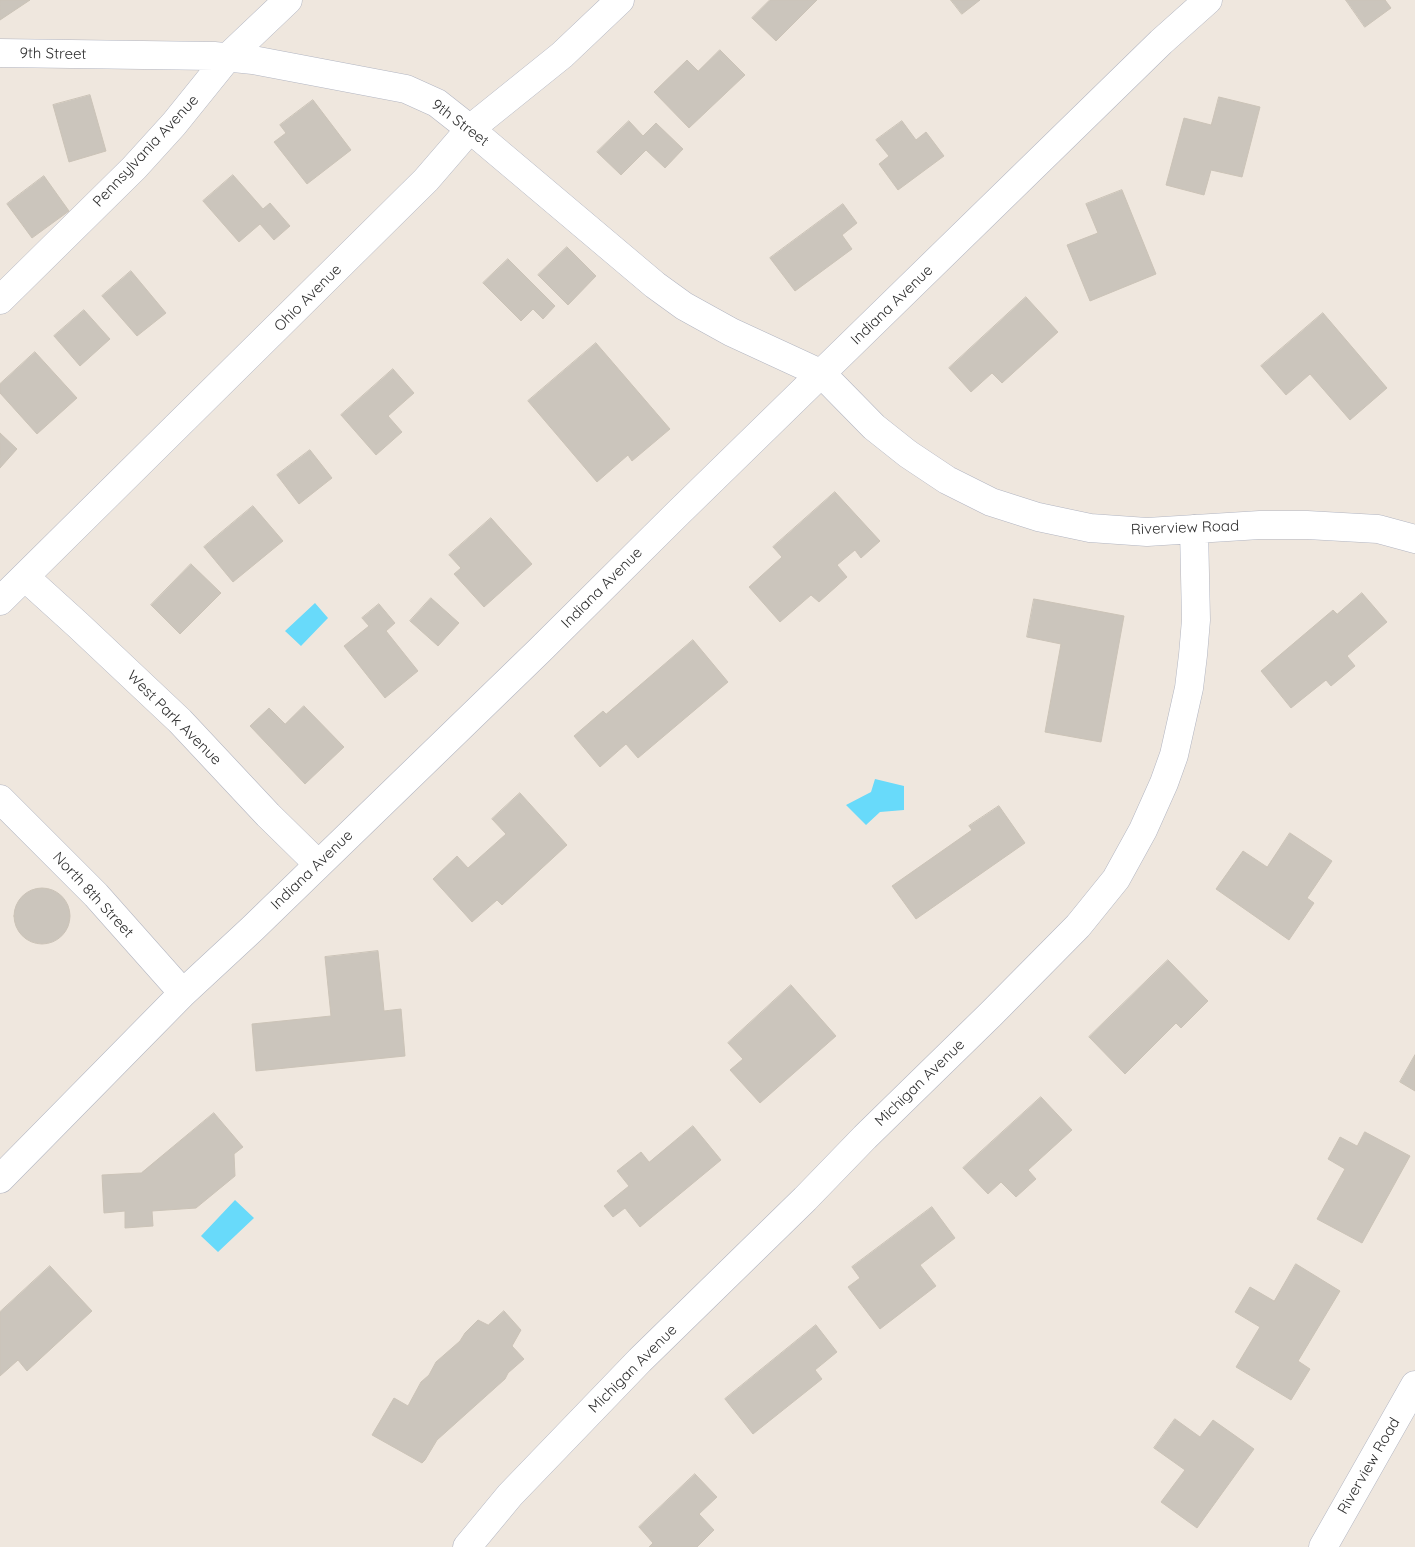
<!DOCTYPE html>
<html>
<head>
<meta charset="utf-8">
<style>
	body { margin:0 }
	canvas { display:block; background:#efe7de }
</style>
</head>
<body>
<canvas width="1415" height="1547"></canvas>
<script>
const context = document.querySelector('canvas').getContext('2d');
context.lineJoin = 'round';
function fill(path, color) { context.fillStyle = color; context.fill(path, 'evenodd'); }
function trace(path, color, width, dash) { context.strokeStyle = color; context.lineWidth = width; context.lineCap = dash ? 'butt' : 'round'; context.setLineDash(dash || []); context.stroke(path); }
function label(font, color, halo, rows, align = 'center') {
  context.font = font + ' Quicksand,sans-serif'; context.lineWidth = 4; context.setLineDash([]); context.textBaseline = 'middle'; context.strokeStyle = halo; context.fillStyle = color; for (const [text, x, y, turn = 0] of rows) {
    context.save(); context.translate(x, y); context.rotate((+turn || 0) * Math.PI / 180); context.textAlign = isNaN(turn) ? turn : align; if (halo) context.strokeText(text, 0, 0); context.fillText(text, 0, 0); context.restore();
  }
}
fill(new Path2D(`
	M315 603 328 618 301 646 285 631Z
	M875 779 904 786V810L880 812 866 825 846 805 871 792Z
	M235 1200 254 1218 218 1252 201 1236Z`), '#68dafa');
const building = new Path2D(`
	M0 0H30L0 20Z
	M770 0H817L776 41 752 18Z
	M951 0H980L962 14Z
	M1346 0H1385L1391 8 1365 27Z
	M720 50 745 75 689 128 654 92 687 60 698 71Z
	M90 95 106 151 69 162 53 105Z
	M1219 97 1260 107 1242 177 1211 170 1204 195 1166 185 1184 118 1211 125Z
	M313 100 351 150 307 184 274 142 286 133 280 125Z
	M629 121 643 136 656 123 683 149 665 168 646 150 621 175 597 152Z
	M902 121 916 140 926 132 944 156 898 190 879 164 889 156 876 140Z
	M233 175 263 209 270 203 290 226 274 240 260 224 239 242 203 201Z
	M44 176 69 211 32 238 7 204Z
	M1122 190 1156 274 1090 301 1067 245 1098 233 1086 204Z
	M843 204 857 223 842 235 852 249 795 291 770 258Z
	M567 247 596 276 568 305 538 275Z
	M508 259 555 306 543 319 533 309 521 321 483 283Z
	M131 271 166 313 137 336 102 296Z
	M1026 297 1058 332 1002 383 992 373 971 392 949 368Z
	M84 310 110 339 80 366 54 336Z
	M1323 313 1387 388 1350 420 1310 374 1286 395 1261 366Z
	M596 343 670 429 632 461 628 455 597 482 528 401Z
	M35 352 77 398 37 434 0 393V384Z
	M393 369 414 393 388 416 402 432 376 455 341 415Z
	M0 433 17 449 0 468Z
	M310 450 332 478 299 504 277 475Z
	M835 492 880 541 861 558 855 550 837 565 847 577 819 602 811 595 780 622 749 587 782 557 773 547Z
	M253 506 283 541 233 582 204 547Z
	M491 518 532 564 484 607 454 574 461 568 449 555Z
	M191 564 221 593 180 634 151 605Z
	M1362 593 1387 622 1347 656 1355 666 1331 686 1326 680 1291 708 1261 671 1333 610 1337 614Z
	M431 598 459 623 438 646 410 621Z
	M1034 599 1124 616 1101 742 1045 732 1061 644 1027 637Z
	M379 604 395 623 386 631 418 671 385 698 344 646 369 626 362 618Z
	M693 640 728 682 638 758 626 744 600 767 574 736 603 711 606 714Z
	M304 706 344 747 305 784 250 726 269 708 285 724Z
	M520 793 567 845 502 905 497 900 472 922 433 879 457 856 468 868 506 834 492 819Z
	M999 806 1025 843 916 919 892 886 972 830 969 826Z
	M1290 833 1332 861 1307 898 1314 903 1289 940 1216 889 1243 851 1267 867Z
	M14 916a28 28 0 1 1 56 0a28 28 0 1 1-56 0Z
	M378 951 384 1011 401 1009 405 1056 256 1071 252 1024 331 1016 325 957Z
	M1168 960 1208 1001 1181 1028 1176 1023 1125 1074 1089 1037Z
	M791 985 836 1036 760 1103 730 1070 743 1059 728 1043Z
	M1415 1055V1091L1400 1082Z
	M1041 1097 1072 1130 1028 1170 1036 1179 1016 1197 1001 1182 988 1194 963 1168Z
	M214 1113 243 1147 234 1154 235 1176 196 1208 152 1211 153 1226 125 1228V1211L104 1213 102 1175 141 1173Z
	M693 1126 721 1160 640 1227 625 1208 613 1217 604 1206 629 1186 617 1171 641 1152 649 1162Z
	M1365 1132 1410 1156 1362 1243 1317 1219 1345 1169 1328 1159 1340 1137 1357 1146Z
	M932 1207 955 1238 920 1265 936 1286 880 1329 848 1287 860 1278 852 1267Z
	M1296 1264 1340 1291 1298 1361 1310 1369 1291 1400 1236 1367 1260 1327 1235 1312 1250 1287 1274 1301Z
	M50 1266 92 1311 27 1371 18 1360 0 1376V1312Z
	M504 1311 521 1330 512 1346 524 1359 508 1373 505 1379 437 1440 425 1460 422 1463 372 1435 394 1398 408 1406 421 1382 429 1375 436 1362 460 1341 465 1333 478 1320 488 1325Z
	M816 1325 837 1352 815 1370 822 1379 753 1434 725 1399Z
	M1175 1419 1200 1437 1213 1420 1254 1449 1197 1528 1161 1502 1185 1470 1154 1448Z
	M695 1474 717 1497 699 1514 714 1530 697 1547H649L653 1543 639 1527Z`);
fill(building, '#cbc5bc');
trace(building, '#cbc3b7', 1);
const street = new Path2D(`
	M0 53 214 56 253 60 406 89 437 103 470 129 655 285 684 306 731 332 822 374 874 427 908 454 947 480 991 502 1038 517 1090 528 1147 532 1260 525H1307L1378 529 1415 539
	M0 300 134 168 174 124 228 57 288 0
	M25 577 78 625 180 721 268 815 318 864
	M0 601 426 180 470 129 562 55 620 0
	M0 799 96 895 183 993
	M0 1179 183 993 252 929 540 650 676 515 1161 42 1208 0
	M467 1547 510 1495 640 1360 805 1199 865 1137 991 1014 1078 926 1116 879 1143 830 1164 783 1174 755 1189 688 1193 655 1196 620 1194 529
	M1323 1547 1415 1385`);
trace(street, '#b2b5c1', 29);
trace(street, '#fff', 28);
label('15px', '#2d2d2d', '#fff', [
	["9th Street",53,54,1],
	["9th Street",460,123,37],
	["Pennsylvania Avenue",146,151,-47],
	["Ohio Avenue",308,298,-45],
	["Indiana Avenue",892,305,-44],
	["Riverview Road",1185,528,-2],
	["Indiana Avenue",602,588,-45],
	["West Park Avenue",174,718,45],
	["Indiana Avenue",312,870,-44],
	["North 8th Street",93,895,47],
	["Michigan Avenue",920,1083,-44],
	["Michigan Avenue",633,1369,-45],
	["Riverview Road",1369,1466,-60]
]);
</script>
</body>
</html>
